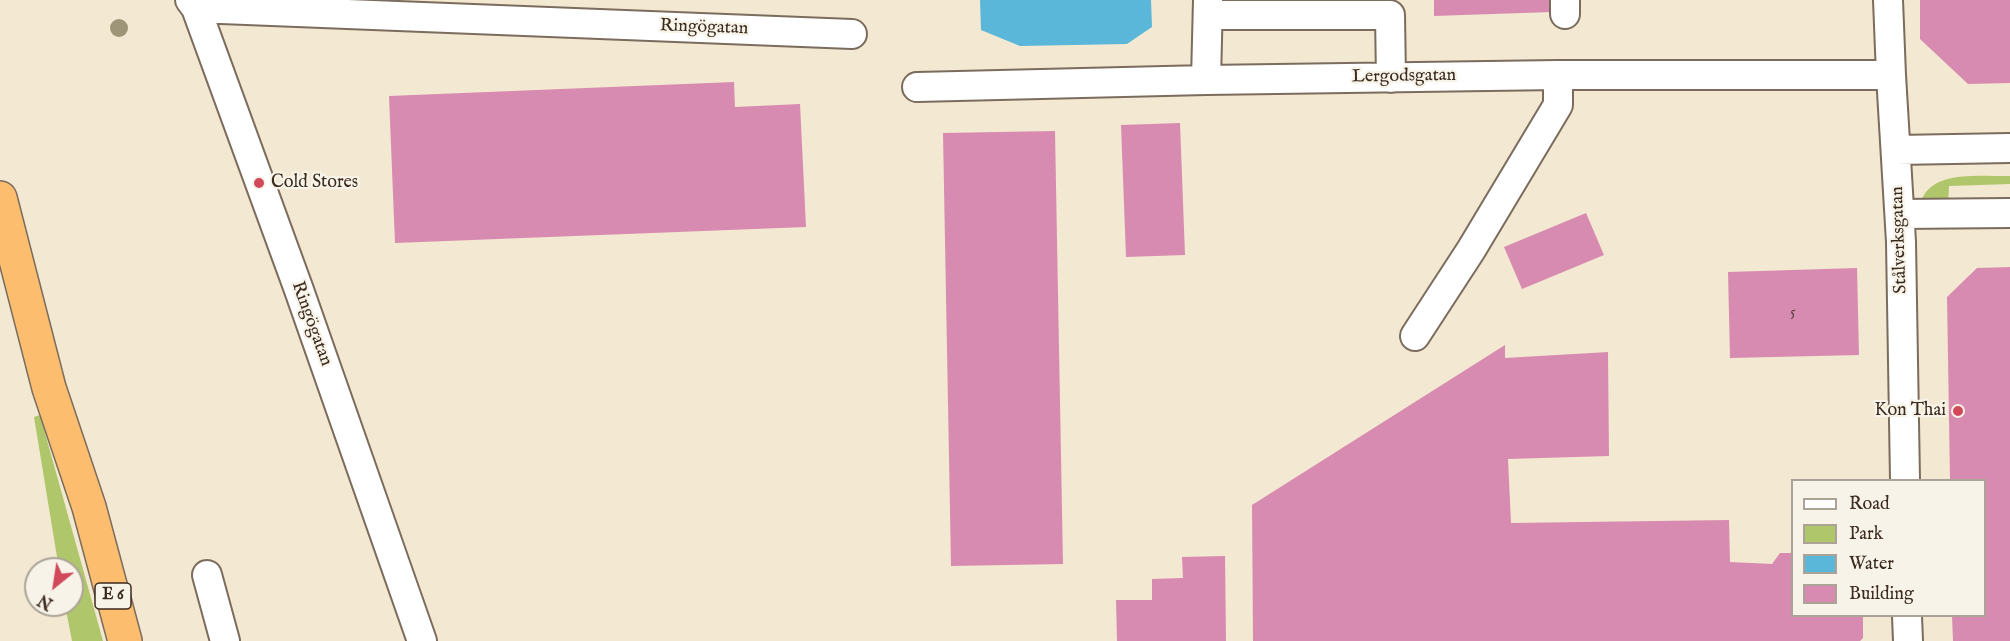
<!DOCTYPE html>
<html>
<head>
<meta charset="utf-8">
<style>
	body { margin:0 }
	#map { position:relative; width:2010px; height:641px; overflow:hidden; background:#f3e8d1; font-family:"IM FELL English",serif }
	canvas { display:block }
	.legend { position:absolute; left:1791px; top:479px; width:195px; height:138px; box-sizing:border-box; background:#f7f3e8; border:2px solid #aca397; margin:0; padding:8px 10px; list-style:none; font-size:18px; color:#3b2a1e }
	.legend li { display:flex; align-items:center; gap:12px; height:30px }
	.legend b { width:30px; border:2px solid #aca397 }
	.north { position:absolute; left:24px; top:557px; width:60px; height:60px; box-sizing:border-box; background:#f7f3e8; border:2px solid #aca397; border-radius:50%; rotate:210deg; font-size:16px; font-weight:700; line-height:24px; text-align:center; color:#3b2a1e }
	.north::after { content:''; display:block; margin:auto; width:21px; height:27px; background:#d1495b; clip-path:polygon(50% 0,100% 100%,50% 72%,0 100%) }
</style>
</head>
<body>
<div id="map">
<canvas width="2010" height="641"></canvas>
<ul class="legend">
<li><b style="height:8px;background:#fff"></b>Road</li>
<li><b style="height:16px;background:#afc66b"></b>Park</li>
<li><b style="height:16px;background:#5bb7d9"></b>Water</li>
<li><b style="height:16px;background:#d88bb0"></b>Building</li>
</ul>
<div class="north">N</div>
</div>
<script>
const context = document.querySelector('canvas').getContext('2d');
context.lineJoin = 'round';
function fill(path, color) { context.fillStyle = color; context.fill(path, 'evenodd'); }
function trace(path, color, width, dash) { context.strokeStyle = color; context.lineWidth = width; context.lineCap = dash ? 'butt' : 'round'; context.setLineDash(dash || []); context.stroke(path); }
function label(font, color, halo, rows, align = 'center') {
  context.font = font + ' "IM FELL English",serif'; context.lineWidth = 4.5; context.setLineDash([]); context.textBaseline = 'middle'; context.strokeStyle = halo; context.fillStyle = color; for (const [text, x, y, turn = 0] of rows) {
    context.save(); context.translate(x, y); context.rotate((+turn || 0) * Math.PI / 180); context.textAlign = isNaN(turn) ? turn : align; if (halo) context.strokeText(text, 0, 0); context.fillText(text, 0, 0); context.restore();
  }
}
fill(new Path2D(`
	M2010 176V184L1949 186 1948 205 1921 202C1931 169 1983 177 2010 176Z
	M40 415 103 641H72L65 605H72V569H59L34 417Z`), '#afc66b');
fill(new Path2D(`
	M980 0H1151L1152 27 1127 44 1020 46 981 30Z`), '#5bb7d9');
fill(new Path2D(`
	M1434 0H1551L1552 12 1434 16Z
	M1920 0H2010V83L1968 84 1920 39Z
	M734 82 735 107 800 104 806 227 395 243 389 96Z
	M1180 123 1185 255 1126 257 1121 125Z
	M1055 131 1063 564 951 566 943 133Z
	M1586 213 1604 255 1522 289 1504 247Z
	M2010 267V641H1953L1952 616H1984V480H1950L1947 297 1977 268Z
	M1857 268 1859 355 1730 358 1728 272Z
	M1505 345V358L1608 352 1609 456 1508 459 1511 523 1729 520 1730 562 1772 564 1780 553H1792V616H1863V638L1860 641H1253L1252 505Z
	M1225 556 1226 641H1117L1116 600H1152V579L1183 578 1182 557Z`), '#d88bb0');
const minor = new Path2D(`
	M190 0 196 8 299 290 422 641
	M1565 0V14
	M1888 0 1891 75 1901 242 1905 480
	M196 8 852 34
	M1208 15H1390L1391 78
	M1206 80 1208 0
	M917 87 1206 80 1558 75H1891
	M1897 150 2010 148
	M1900 214 2010 213
	M1415 336 1471 250 1558 105V75
	M207 575 225 641
	M1907 616 1908 641`);
const highway = new Path2D(`
	M0 198 49 388 89 507 125 641`);
trace(minor, '#7b6c5d', 32);
trace(highway, '#7b6c5d', 36);
trace(minor, '#fff', 28);
trace(highway, '#fcbd6f', 33);
context.fillStyle = '#9e9579';
for (const [x, y] of [
	[119,28]
]) { context.beginPath(); context.arc(x, y, 9, 0, 2 * Math.PI); context.fill(); }
for (const [x, y, r, color] of [
	[259,183,6,"#d1495b"],
	[1958,411,6,"#d1495b"]
]) { const dot = new Path2D(); dot.arc(x, y, r, 0, 2 * Math.PI); context.fillStyle = color; context.fill(dot); trace(dot, '#f7f3e8', 2); }
label('15px', '#624242', null, [
	["5",1793,313]
]);
for (const [x, y, w] of [
	[113,596,36]
]) { const box = new Path2D(); box.roundRect(x - w / 2, y - 13, w, 26, 4.5); context.fillStyle = '#f7f3e8'; context.fill(box); trace(box, '#3b2a1e', 1.5); }
label('bold 16px', '#3b2a1e', null, [
	["E 6",113,596]
]);
label('18px', '#3b2a1e', '#f7f3e8', [
	["Ringögatan",704,28,2],
	["Lergodsgatan",1404,77,-1],
	["Stålverksgatan",1900,240,-92],
	["Ringögatan",311,324,70]
]);
label('18px', '#3b2a1e', '#f7f3e8', [
	["Cold Stores",271,183],
	["Kon Thai",1946,411,"right"]
], 'left');
</script>
</body>
</html>
